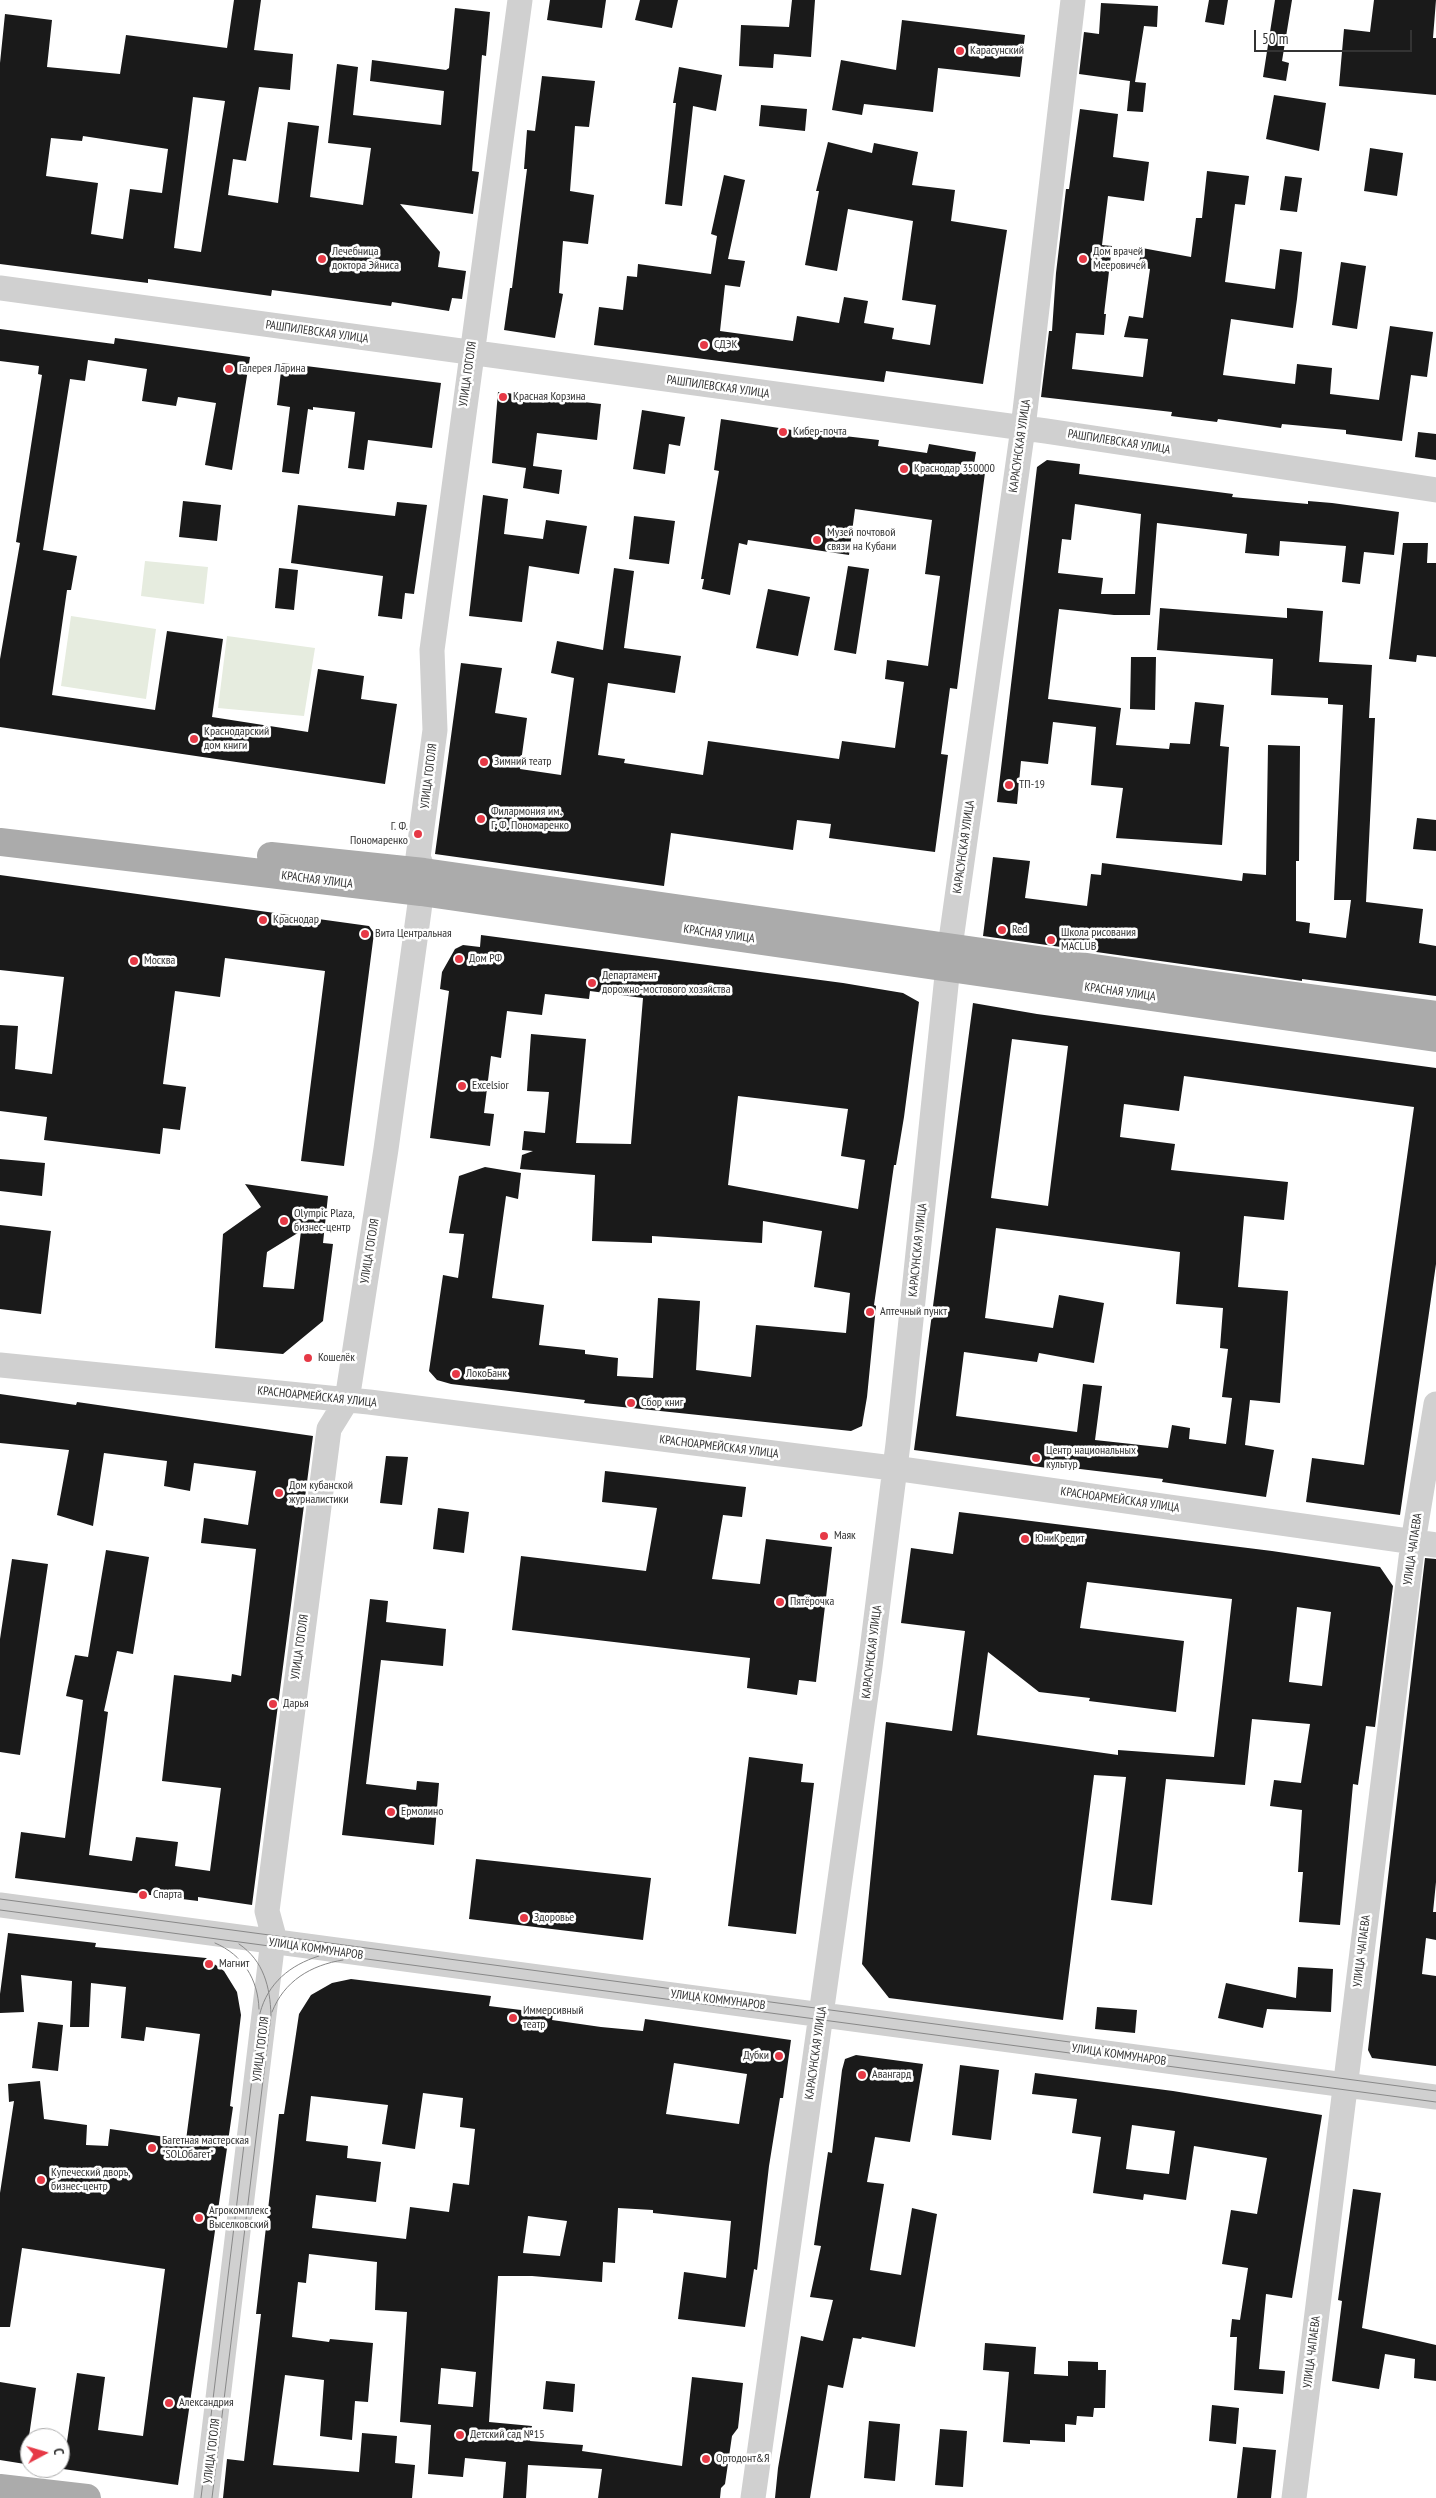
<!DOCTYPE html>
<html>
<head>
<meta charset="utf-8">
<style>
	body { margin:0 }
	#map { position:relative; width:1436px; height:2498px; overflow:hidden; background:#fff; font-family:"PT Sans Narrow",sans-serif }
	canvas { display:block }
	.north { position:absolute; left:20px; top:2428px; width:50px; height:50px; box-sizing:border-box; background:#fff; border:1px solid #adadad; border-radius:50%; rotate:84deg; font-size:14px; font-weight:700; line-height:20px; text-align:center; color:#333 }
	.north::after { content:''; display:block; margin:auto; width:18px; height:22px; background:#e63946; clip-path:polygon(50% 0,100% 100%,50% 72%,0 100%) }
	.scale { position:absolute; left:1254px; top:30px; width:158px; height:22px; box-sizing:border-box; border:2px solid #333; border-top:0; padding-left:6px; font-size:15px; line-height:18px; white-space:nowrap; color:#333; -webkit-text-stroke:4px #fff; paint-order:stroke }
</style>
</head>
<body>
<div id="map">
<canvas width="1436" height="2498"></canvas>
<div class="north">С</div>
<div class="scale">50 m</div>
</div>
<script>
const context = document.querySelector('canvas').getContext('2d');
context.lineJoin = 'round';
function fill(path, color) { context.fillStyle = color; context.fill(path, 'evenodd'); }
function trace(path, color, width, dash) { context.strokeStyle = color; context.lineWidth = width; context.lineCap = dash ? 'butt' : 'round'; context.setLineDash(dash || []); context.stroke(path); }
function label(font, color, halo, rows, align = 'center') {
  context.font = font + ' "PT Sans Narrow",sans-serif'; context.lineWidth = 5; context.setLineDash([]); context.textBaseline = 'middle'; context.strokeStyle = halo; context.fillStyle = color; for (const [text, x, y, turn = 0] of rows) {
    context.save(); context.translate(x, y); context.rotate((+turn || 0) * Math.PI / 180); context.textAlign = isNaN(turn) ? turn : align; if (halo) context.strokeText(text, 0, 0); context.fillText(text, 0, 0); context.restore();
  }
}
fill(new Path2D(`
	M145 561 208 567 204 604 141 596Z
	M71 616 156 629 146 699 61 686Z
	M227 636 315 648 304 716 218 708Z`), '#e6ecdf');
fill(new Path2D(`
	M234 0H261L254 50 293 54 290 90 259 87 246 161 233 159 228 195 278 203 288 122 319 126 310 197 363 205 371 148 328 143 337 64 358 67 353 115 441 125 444 91 370 81 372 60 446 70 449 68 455 8 490 12 486 56 482 55 472 171 479 172 473 214 400 204 440 252 438 267 466 271 462 299 452 298 449 311 392 302 391 306 272 290 271 296 148 279V283L0 264V63L5 14 52 20 47 67 120 74 126 35 227 48ZM193 97 225 101 201 252 174 248ZM83 136 168 149 162 193 130 189 123 239 91 234 98 183 46 176 51 138 82 141Z
	M550 0H606L602 28 547 20Z
	M640 0H678L672 28 635 20Z
	M792 0H815L811 57 774 54 773 68 739 66 741 25 789 27Z
	M1209 0H1228L1224 25 1205 22Z
	M1275 0H1292L1282 61 1289 63 1286 81 1263 77Z
	M1374 0H1436L1433 38H1436V95L1339 86 1344 29 1370 32Z
	M1101 3 1158 6 1157 27 1144 26 1135 82 1146 83 1143 112 1127 111 1130 81 1079 74 1084 32 1099 34Z
	M902 20 1025 35 1020 77 938 68 933 112 864 104 862 115 832 110 841 60 896 70Z
	M679 67 722 75 716 111 693 106 682 206 665 204 676 103H673Z
	M542 76 595 81 589 127 575 126 570 191 594 195 588 244 563 241 559 293 563 294 555 338 504 330 510 288H512L527 169H524L527 130 535 131Z
	M1274 95 1326 103 1319 151 1266 139Z
	M761 105 807 109 805 131 759 126Z
	M1080 109 1118 114 1113 157 1149 162 1144 201 1108 196 1102 245 1112 246 1104 314H1106L1104 335 1076 333 1072 369 1143 377 1148 339 1124 337 1129 316 1143 318 1150 269 1138 267 1142 248 1191 257 1196 218H1202L1207 171 1249 176 1245 205 1235 204 1225 282 1275 289 1280 249 1302 252 1297 299 1293 328 1231 319 1223 375 1295 384 1297 364 1332 368 1330 394 1379 400 1390 326 1433 332 1427 377 1411 375 1402 441 1346 434V430L1282 424 1281 428 1218 419 1217 422 1171 416 1172 412 1041 397 1049 331H1052L1056 273 1066 189H1069Z
	M828 142 872 153 874 143 918 152 912 185 955 190 951 221 1007 230 983 384 886 371 884 382 594 345 599 307 623 310 627 276 637 277 638 264 711 274 717 236 711 234 724 175 745 180 728 259 745 261 740 287 725 285 720 331 793 341 797 316 839 323 844 297 868 301 864 323 894 328 892 339 930 345 936 305 902 300 913 221 848 209 837 271 805 265 819 191H816Z
	M1370 148 1403 153 1397 196 1364 191Z
	M1285 176 1302 178 1297 212 1280 210Z
	M1341 262 1366 266 1357 329 1332 325Z
	M0 329 114 344 115 338 250 357 232 470 205 465 216 403 178 397 176 406 142 401 147 369 88 360 85 381 70 379 43 550 77 556 71 590H67L52 695 155 710 167 631 223 639 212 717 308 732 318 669 364 676 361 699 397 704 385 784 0 727V659L20 543 16 542 42 375 38 374 39 366 0 361Z
	M282 363 441 383 432 448 368 440 364 470 348 468 355 412 313 407V410L308 409 299 474 282 472 290 407 277 405Z
	M498 392 601 404 597 440 537 433 533 466 562 470 559 494 523 488 526 468 492 463Z
	M642 410 685 417 680 446 669 444 665 474 633 469Z
	M721 419 792 430 879 440 878 446 927 453 929 444 976 452 974 464 986 465 957 689 950 688 941 754 948 755 935 852 829 838 831 824 797 820 793 850 671 833 664 886 435 854 461 663 502 668 495 713 527 718 520 769 561 775 574 678 551 673 557 641 603 650 614 568 634 571 624 648 681 656 675 693 608 683 598 755 625 759 624 763 703 775 708 741 839 759 842 741 895 748 904 682 885 679 887 660 928 666 940 576 925 574 932 520 855 509 849 555 748 540 747 545 739 543 730 595 702 589 704 579H701L719 471 714 470Z
	M1418 432 1436 434V460L1415 457Z
	M1047 460 1080 464 1079 474 1233 494 1232 497 1308 504V501L1332 503 1399 512 1394 555 1364 552 1360 584 1342 582 1346 546 1280 541 1279 556 1245 553 1247 534 1157 523 1150 615H1114L1059 609 1048 699 1121 708 1116 745 1169 749 1170 743 1190 744 1195 702 1224 705 1220 746 1229 747 1222 845 1116 838 1123 788 1091 785 1096 727 1053 722 1048 764 1021 761 1017 804 997 802 1037 467ZM1075 504 1141 514 1135 594H1101L1103 578 1058 573 1062 539 1071 540Z
	M483 495 508 499 504 534 543 539 546 520 587 526 579 574 529 566 522 622 469 616Z
	M183 501 221 505 217 541 179 537Z
	M397 502 427 505 414 594 405 593 402 619 378 616 383 576 291 563 298 505 395 516Z
	M634 516 675 521 669 564 629 559Z
	M1403 543H1428L1427 563H1436V657L1417 655 1416 662 1389 659Z
	M848 566 869 569 856 654 834 650Z
	M279 568 298 570 294 610 275 608Z
	M768 589 810 597 798 656 756 648Z
	M1160 608 1287 618V608L1323 611 1319 662 1372 665 1369 718H1375L1366 902 1423 909 1419 943 1436 946V996L1302 979V981L983 936 993 857 1030 861 1025 898 1087 906 1091 874 1101 875 1102 863 1242 881 1243 873 1266 875 1268 745 1300 746 1299 861H1296V921L1310 923 1309 933 1346 938 1351 900H1334L1343 705 1328 704V698L1271 695 1273 659 1157 650Z
	M1131 657H1156L1155 710 1130 709Z
	M1417 818 1436 820V851L1413 849Z
	M0 875 369 926 374 933 344 1166 301 1161 325 971 225 958 220 997 175 991 163 1084 186 1087 180 1130 163 1128 160 1154 44 1140 47 1117 0 1111V1025L18 1026 15 1069 52 1074 64 977 0 970Z
	M481 935 843 983 903 993 919 1002 904 1117 896 1165H894L874 1305 876 1306 867 1397 862 1426 851 1431 584 1403 585 1400 451 1384 437 1380 429 1371 443 1275 458 1278 464 1234 449 1233 459 1176 485 1167 521 1173 518 1199 506 1196 492 1298 544 1305 539 1345 585 1350V1354L618 1358 617 1376 653 1378 658 1298 700 1301 696 1370 751 1377 756 1325 846 1333 850 1293 814 1287 822 1231 763 1221 762 1243 652 1236V1243L592 1241 595 1175 520 1169 522 1155 533 1151 522 1150 524 1131 545 1133 549 1092 527 1091 531 1034 586 1039 576 1143 631 1144 643 998 590 991 589 999 545 994 542 1015 507 1011 501 1058 491 1056 484 1113 494 1114 490 1146 430 1138 449 991 440 989 442 972 455 949 463 945 480 947ZM738 1096 848 1109 841 1156 865 1160 858 1209 728 1185Z
	M973 1003 1037 1014 1436 1068V1264L1400 1515 1306 1502 1312 1458 1364 1465 1414 1107 1184 1076 1179 1111 1124 1104 1120 1137 1175 1144 1171 1170 1288 1182 1284 1220 1244 1216 1238 1287 1288 1291 1280 1403 1250 1400 1245 1445 1274 1450 1266 1497 1162 1482 1163 1479 1055 1466V1469L914 1450ZM1012 1039 1068 1046 1048 1206 991 1198ZM996 1228 1180 1252 1176 1304 1223 1308 1220 1348 1228 1349 1222 1397 1232 1398 1226 1444 1189 1439 1190 1428 1172 1425 1168 1448 1095 1440 1102 1386 1083 1384 1077 1432 956 1416 964 1352 1037 1362 1039 1353 1094 1363 1104 1303 1059 1295 1053 1328 985 1318Z
	M0 1159 45 1163 42 1196 0 1191Z
	M245 1184 328 1196 323 1243 333 1244 323 1321 283 1354 215 1348 223 1234 261 1207ZM301 1231 294 1289 263 1287 267 1252Z
	M0 1225 51 1231 41 1314 0 1309Z
	M0 1394 76 1405 77 1402 313 1436 252 1905 198 1897V1901L15 1878 21 1832 65 1838 83 1700 66 1696 75 1655 88 1657 106 1550 149 1557 133 1654 117 1651 104 1711 108 1712 89 1855 132 1861 136 1837 178 1842 175 1866 210 1871 221 1788 162 1781 174 1675 231 1682 232 1674 241 1676 256 1549 201 1543 204 1518 248 1525 256 1471 194 1463 190 1491 164 1486 167 1461 104 1453 93 1526 57 1515 69 1450 0 1443Z
	M386 1456 408 1457 402 1505 380 1503Z
	M605 1471 746 1487 742 1517 723 1515 712 1579 760 1584 766 1539 832 1547 816 1682 799 1680 797 1695 747 1688 750 1658 512 1630 521 1556 646 1571 657 1508 602 1502Z
	M438 1508 469 1512 464 1553 433 1549Z
	M959 1512 1272 1551 1380 1567 1393 1586 1375 1727 1366 1726 1358 1785 1353 1784 1340 1925 1299 1922 1303 1872H1298L1302 1810 1270 1806 1274 1780 1301 1783 1310 1724 1252 1719 1245 1785 1166 1779 1152 1905 1111 1900 1126 1777 1094 1775 1063 2020 889 1998 862 1964 886 1722 952 1731 965 1631 901 1623 911 1548 953 1554ZM1087 1582 1232 1599 1214 1757 1118 1750V1755L977 1735 988 1652 1039 1692 1090 1698 1089 1701 1176 1712 1184 1641 1080 1628ZM1297 1607 1331 1612 1322 1686 1289 1682Z
	M1425 1558 1436 1559V1882L1433 1912H1436V1940L1426 1938 1422 1974 1436 1976V2066L1372 2058 1368 2050Z
	M12 1559 48 1564 20 1755 0 1752V1639Z
	M370 1599 388 1601 386 1622 446 1629 443 1666 381 1660 366 1784 416 1790 417 1781 439 1783 434 1845 342 1835Z
	M749 1757 803 1764 801 1782 814 1783 796 1934 728 1926Z
	M476 1859 651 1878 643 1940 469 1919Z
	M8 1933 96 1943 95 1947 206 1958 224 1971 237 1992 241 2015 230 2106 233 2107 178 2485 63 2469 77 2373 105 2377 98 2430 143 2436 165 2269 22 2248 10 2327H0V2193L14 2101 9 2102 8 2084 40 2081 44 2119 87 2125 86 2145 108 2146 110 2129 186 2140 200 2034 146 2027 144 2041 121 2038 126 1987 91 1983 89 2027H70L72 1981 21 1975 24 2012 0 2013V1994Z
	M1298 1967 1333 1969 1331 2012 1267 2009 1263 2028 1218 2018 1226 1983 1296 1998Z
	M351 1979 491 1996 489 2006 553 2014 552 2020 601 2027 643 2031 645 2019 791 2040 783 2098H780L769 2166 757 2270 754 2269 745 2327 678 2319 684 2272 726 2278 731 2221 653 2213V2210L618 2208 615 2263 603 2262 602 2282 532 2276H498L489 2422 532 2426 530 2441 583 2445 582 2451 682 2466 692 2377 743 2383 738 2428 732 2436 725 2484 721 2488 720 2498H598L602 2469 528 2465 526 2498H503L506 2462 465 2458 463 2477 428 2474 431 2425 400 2422 407 2312 375 2310 377 2262 309 2254 306 2283 298 2282 292 2337 329 2342 330 2339 373 2343 368 2402 355 2401 352 2440 320 2436 324 2380 285 2375 273 2465 359 2472 362 2433 397 2436 395 2463 415 2465 412 2498H223L227 2459 244 2461 261 2314H256L279 2114H284L299 2014 311 1995 332 1983ZM674 2063 747 2074 739 2124 666 2114ZM423 2093 463 2098 460 2127 475 2129 469 2185 453 2183 449 2212 410 2207 406 2239 312 2228 316 2195 376 2202 381 2162 347 2158 348 2146 306 2141 311 2096 388 2105 382 2144 415 2149ZM528 2216 567 2221 560 2256 523 2253ZM441 2368 476 2372 473 2407 438 2404Z
	M1097 2007 1137 2010 1135 2033 1095 2029Z
	M38 2022 63 2025 58 2071 32 2068Z
	M856 2055 923 2064 910 2142 875 2137 867 2182 884 2184 870 2270 901 2275 912 2208 937 2214 915 2347 862 2337 861 2339 853 2338 843 2388 828 2385 810 2498H775L778 2468 801 2336 823 2341 833 2300 810 2297 821 2246 814 2245 828 2152 832 2153 842 2070 845 2059Z
	M960 2065 999 2070 991 2140 952 2135Z
	M1035 2073 1173 2091 1322 2115 1292 2298 1266 2294 1259 2369 1285 2371 1283 2394 1234 2390 1237 2337H1230L1232 2319 1240 2320 1248 2268 1222 2264 1231 2210 1257 2214 1267 2158 1194 2146 1186 2200 1144 2194 1143 2200 1093 2193 1101 2137 1072 2133 1077 2099 1032 2094ZM1132 2125 1175 2131 1169 2174 1126 2169Z
	M1353 2189 1381 2193 1362 2328 1436 2345V2381L1414 2378 1415 2359 1385 2354 1379 2389 1332 2381 1342 2301 1338 2300Z
	M985 2343 1036 2347 1034 2374 1068 2376V2361L1098 2362V2370H1106L1105 2408H1094L1093 2417 1077 2416 1076 2425 1065 2424V2442L1030 2440V2444L1003 2442 1009 2372 983 2370Z
	M546 2381 575 2384 573 2412 543 2409Z
	M0 2382 36 2388 25 2464 0 2460Z
	M1212 2405 1239 2408 1236 2444 1209 2441Z
	M869 2421 900 2424 895 2481 864 2478Z
	M940 2429 967 2431 963 2487 935 2485Z
	M1243 2447 1276 2450 1271 2498H1237Z`), '#1a1a1a');
trace(new Path2D(`
	M0 288 1046 431 1436 490
	M0 1365 369 1402 908 1470 1436 1545
	M0 1905 1436 2097
	M206 2498 272 1948 274 1937 267 1911 329 1429 347 1400 386 1149 419 911 424 872 418 857 435 730 432 650 520 0
	M753 2498 870 1666 898 1444 950 947 1023 428 1073 0
	M1294 2498 1413 1542 1436 1404`), '#d0d0d0', 25);
trace(new Path2D(`
	M0 842 421 892 1436 1038
	M271 856 424 872 1206 984 1436 1015
	M0 2488 87 2498`), '#ababab', 28);
trace(new Path2D(`
	M0 1899 1436 2091
	M0 1910 1436 2102
	M215 1943C243 1955 258 1979 259 2009
	M272 2012C284 1981 311 1965 343 1960
	M201 2498 260 2013C268 1983 290 1965 319 1956
	M212 2498 271 2015C270 1987 264 1961 239 1944`), '#888', 1);
for (const [x, y, r, color] of [
	[960,51,5,"#e63946"],
	[322,259,5,"#e63946"],
	[1083,259,5,"#e63946"],
	[704,345,5,"#e63946"],
	[229,369,5,"#e63946"],
	[503,397,5,"#e63946"],
	[783,432,5,"#e63946"],
	[904,469,5,"#e63946"],
	[817,540,5,"#e63946"],
	[194,739,5,"#e63946"],
	[484,762,5,"#e63946"],
	[1009,785,5,"#e63946"],
	[481,819,5,"#e63946"],
	[418,834,5,"#e63946"],
	[263,920,5,"#e63946"],
	[1002,930,5,"#e63946"],
	[365,934,5,"#e63946"],
	[1051,940,5,"#e63946"],
	[459,959,5,"#e63946"],
	[134,961,5,"#e63946"],
	[592,983,5,"#e63946"],
	[462,1086,5,"#e63946"],
	[284,1221,5,"#e63946"],
	[870,1312,5,"#e63946"],
	[308,1358,5,"#e63946"],
	[456,1374,5,"#e63946"],
	[631,1403,5,"#e63946"],
	[1036,1458,5,"#e63946"],
	[279,1493,5,"#e63946"],
	[824,1536,5,"#e63946"],
	[1025,1539,5,"#e63946"],
	[780,1602,5,"#e63946"],
	[273,1704,5,"#e63946"],
	[391,1812,5,"#e63946"],
	[143,1895,5,"#e63946"],
	[524,1918,5,"#e63946"],
	[209,1964,5,"#e63946"],
	[513,2018,5,"#e63946"],
	[779,2056,5,"#e63946"],
	[862,2075,5,"#e63946"],
	[152,2148,5,"#e63946"],
	[41,2180,5,"#e63946"],
	[199,2218,5,"#e63946"],
	[169,2403,5,"#e63946"],
	[460,2435,5,"#e63946"],
	[706,2459,5,"#e63946"]
]) { const dot = new Path2D(); dot.arc(x, y, r, 0, 2 * Math.PI); context.fillStyle = color; context.fill(dot); trace(dot, '#fff', 2); }
label('12px', '#333', '#fff', [
	["Карасунский",970,51],
	["Лечебница",332,252],
	["доктора Эйниса",332,266],
	["Дом врачей",1093,252],
	["Мееровичей",1093,266],
	["СДЭК",714,345],
	["Галерея Ларина",239,369],
	["Красная Корзина",513,397],
	["Кибер-почта",793,432],
	["Краснодар 350000",914,469],
	["Музей почтовой",827,533],
	["связи на Кубани",827,547],
	["Краснодарский",204,732],
	["дом книги",204,746],
	["Зимний театр",494,762],
	["ТП-19",1019,785],
	["Филармония им.",491,812],
	["Г. Ф. Пономаренко",491,826],
	["Г. Ф.",408,827,"right"],
	["Пономаренко",408,841,"right"],
	["Краснодар",273,920],
	["Red",1012,930],
	["Школа рисования",1061,933],
	["MACLUB",1061,947],
	["Вита Центральная",375,934],
	["Дом РФ",469,959],
	["Москва",144,961],
	["Департамент",602,976],
	["дорожно-мостового хозяйства",602,990],
	["Excelsior",472,1086],
	["Olympic Plaza,",294,1214],
	["бизнес-центр",294,1228],
	["Аптечный пункт",880,1312],
	["Кошелёк",318,1358],
	["ЛокоБанк",466,1374],
	["Сбор книг",641,1403],
	["Центр национальных",1046,1451],
	["культур",1046,1465],
	["Дом кубанской",289,1486],
	["журналистики",289,1500],
	["Маяк",834,1536],
	["ЮниКредит",1035,1539],
	["Пятёрочка",790,1602],
	["Дарья",283,1704],
	["Ермолино",401,1812],
	["Спарта",153,1895],
	["Здоровье",534,1918],
	["Магнит",219,1964],
	["Иммерсивный",523,2011],
	["театр",523,2025],
	["Дубки",769,2056,"right"],
	["Авангард",872,2075],
	["Багетная мастерская",162,2141],
	["\"SOLOбагет\"",162,2155],
	["Купеческий дворъ,",51,2173],
	["бизнес-центр",51,2187],
	["Агрокомплекс",209,2211],
	["Выселковский",209,2225],
	["Александрия",179,2403],
	["Детский сад №15",470,2435],
	["Ортодонт&Я",716,2459]
], 'left');
label('12px', '#333', '#fff', [
	["РАШПИЛЕВСКАЯ УЛИЦА",317,332,8],
	["УЛИЦА ГОГОЛЯ",468,374,-82],
	["РАШПИЛЕВСКАЯ УЛИЦА",718,387,8],
	["РАШПИЛЕВСКАЯ УЛИЦА",1119,442,9],
	["КАРАСУНСКАЯ УЛИЦА",1020,446,-82],
	["УЛИЦА ГОГОЛЯ",429,776,-83],
	["КАРАСУНСКАЯ УЛИЦА",964,847,-82],
	["КРАСНАЯ УЛИЦА",317,880,7],
	["КРАСНАЯ УЛИЦА",719,934,8],
	["КРАСНАЯ УЛИЦА",1120,992,8],
	["КАРАСУНСКАЯ УЛИЦА",918,1250,-84],
	["УЛИЦА ГОГОЛЯ",370,1251,-81],
	["КРАСНОАРМЕЙСКАЯ УЛИЦА",317,1397,6],
	["КРАСНОАРМЕЙСКАЯ УЛИЦА",719,1447,7],
	["КРАСНОАРМЕЙСКАЯ УЛИЦА",1120,1500,8],
	["УЛИЦА ЧАПАЕВА",1413,1549,-82],
	["УЛИЦА ГОГОЛЯ",300,1647,-82],
	["КАРАСУНСКАЯ УЛИЦА",872,1652,-83],
	["УЛИЦА КОММУНАРОВ",316,1949,8],
	["УЛИЦА ЧАПАЕВА",1362,1951,-83],
	["УЛИЦА КОММУНАРОВ",718,2000,7],
	["УЛИЦА ГОГОЛЯ",261,2049,-83],
	["КАРАСУНСКАЯ УЛИЦА",816,2053,-82],
	["УЛИЦА КОММУНАРОВ",1119,2055,8],
	["УЛИЦА ЧАПАЕВА",1312,2352,-83],
	["УЛИЦА ГОГОЛЯ",212,2451,-83]
]);
</script>
</body>
</html>
